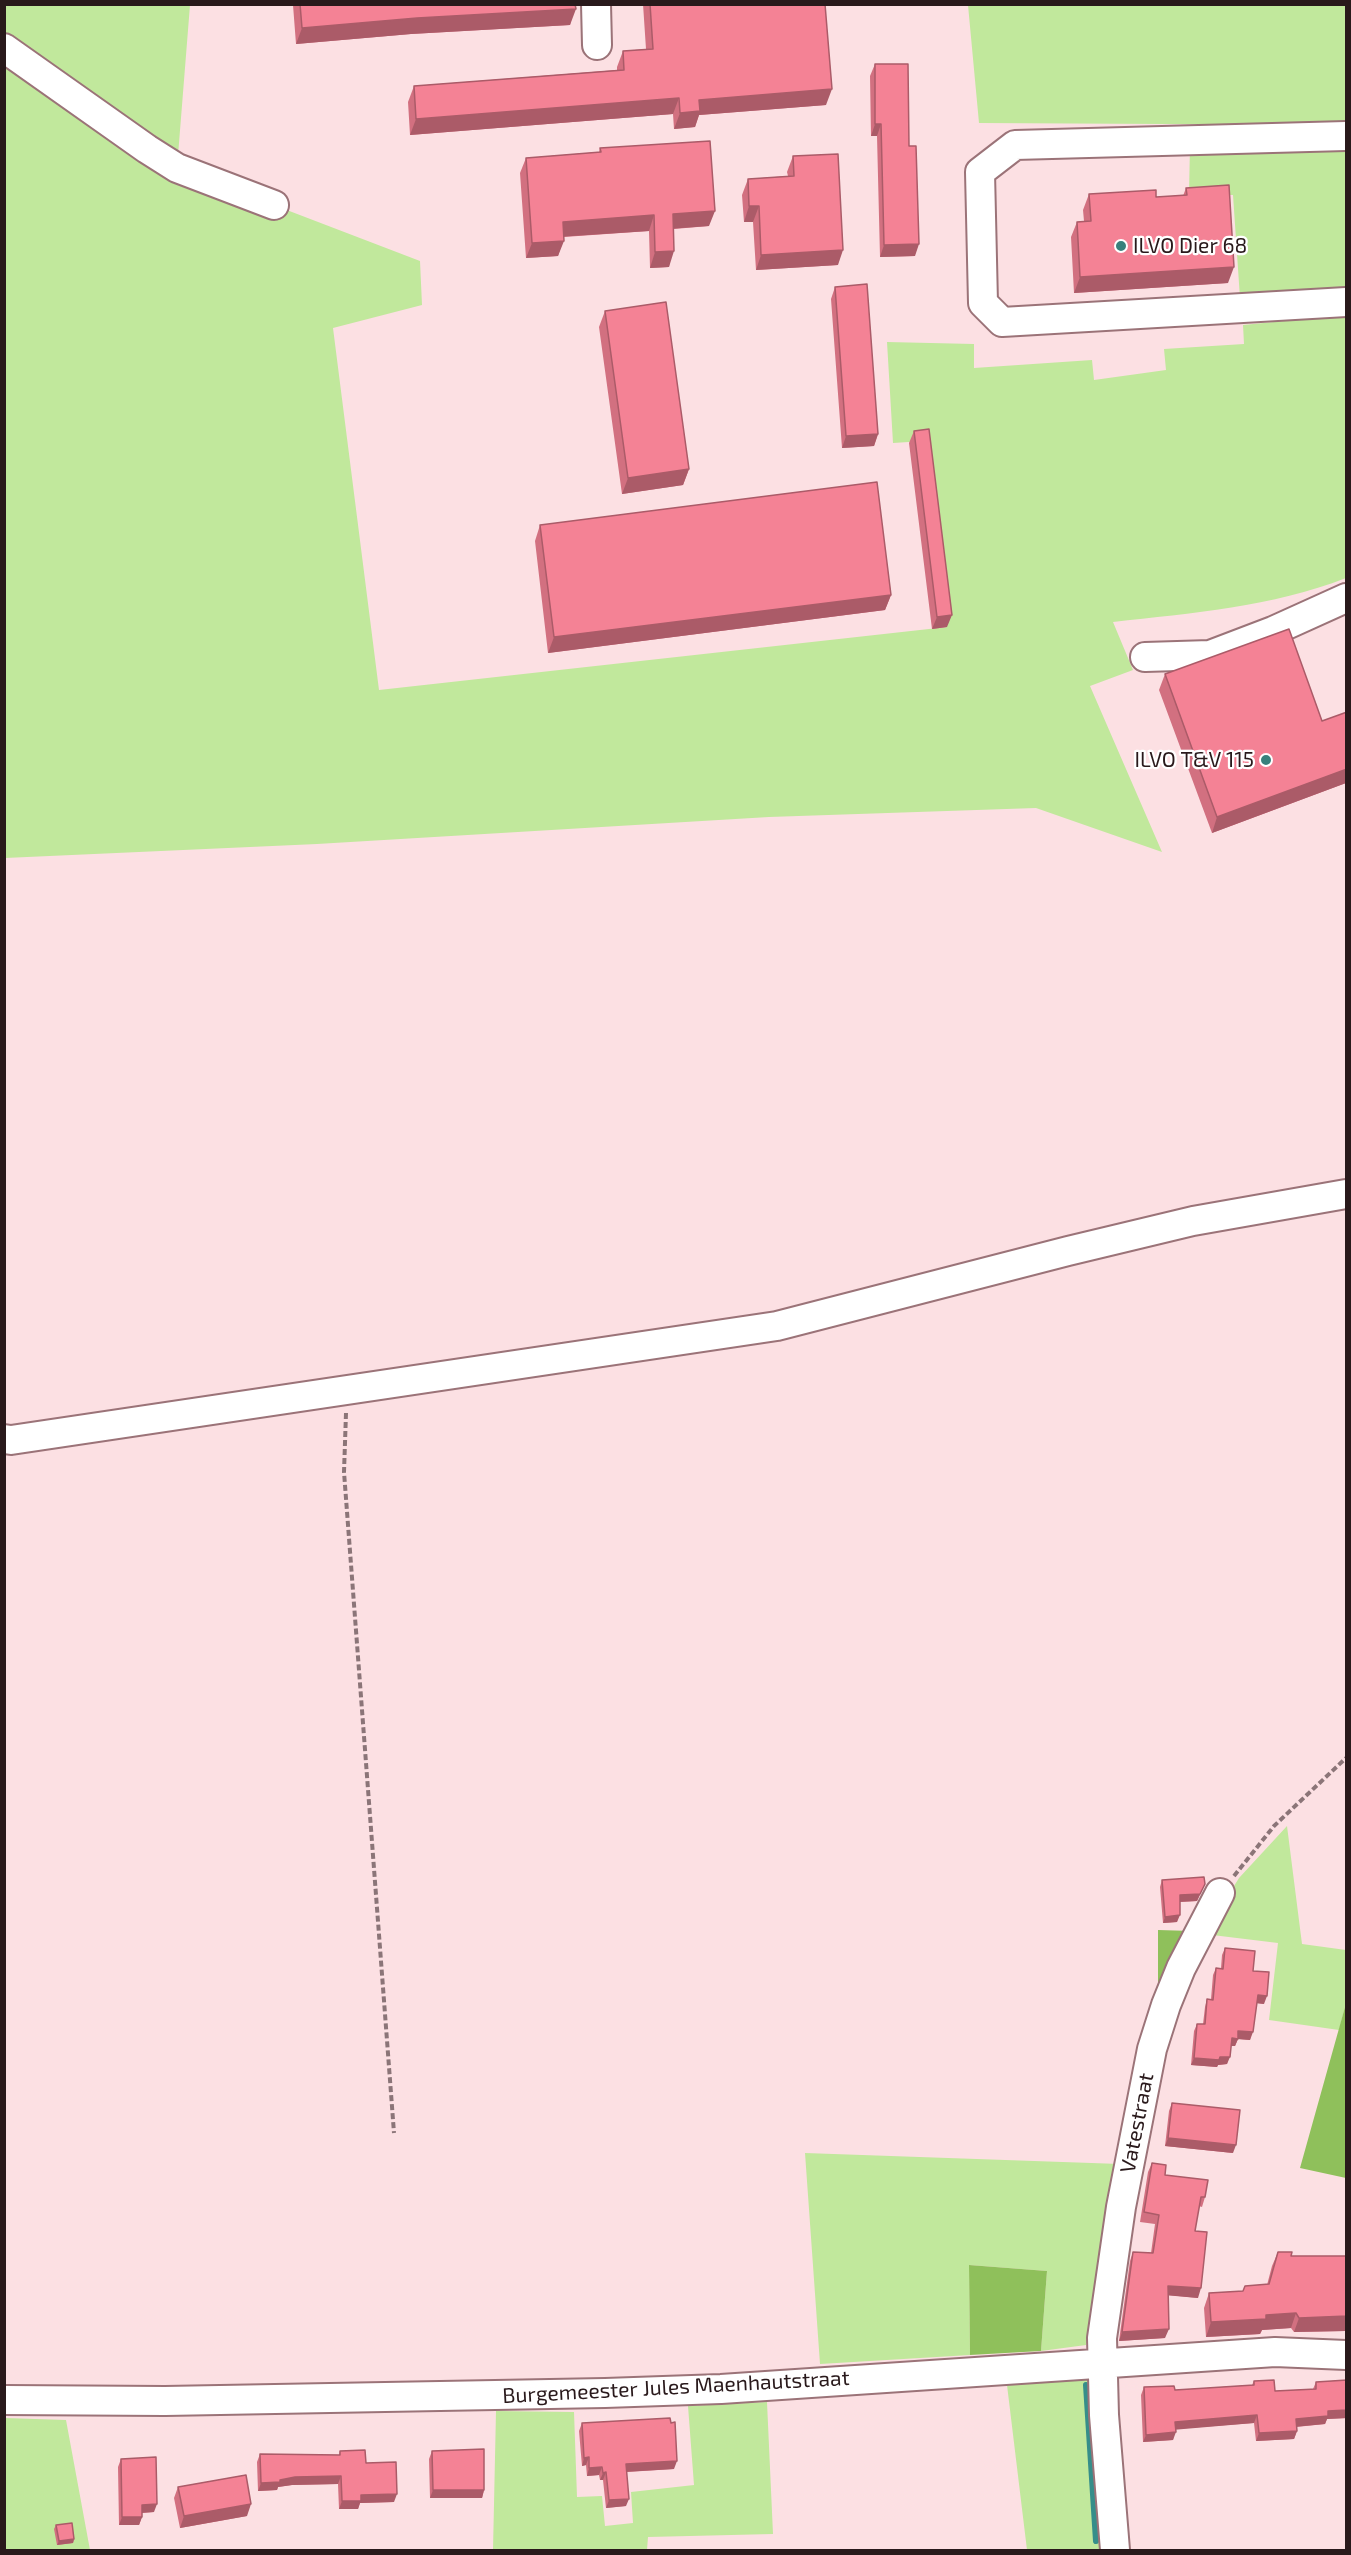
<!DOCTYPE html>
<html>
<head>
<meta charset="utf-8">
<style>
	body { margin:0 }
	#map { position:relative; width:1351px; height:2555px; overflow:hidden; background:#fce0e3; font-family:"Exo 2",sans-serif }
	canvas { display:block }
	.frame { position:absolute; inset:0; border:6px solid #29191b; pointer-events:none }
</style>
</head>
<body>
<div id="map">
<canvas width="1351" height="2555"></canvas>
<div class="frame"></div>
</div>
<script>
const context = document.querySelector('canvas').getContext('2d');
context.lineJoin = 'round';
function fill(path, color) { context.fillStyle = color; context.fill(path, 'evenodd'); }
function trace(path, color, width, dash) { context.strokeStyle = color; context.lineWidth = width; context.lineCap = dash ? 'butt' : 'round'; context.setLineDash(dash || []); context.stroke(path); }
function label(font, color, halo, rows, align = 'center') {
  context.font = font + ' "Exo 2",sans-serif'; context.lineWidth = 4.5; context.setLineDash([]); context.textBaseline = 'middle'; context.strokeStyle = halo; context.fillStyle = color; for (const [text, x, y, turn = 0] of rows) {
    context.save(); context.translate(x, y); context.rotate((+turn || 0) * Math.PI / 180); context.textAlign = isNaN(turn) ? turn : align; if (halo) context.strokeText(text, 0, 0); context.fillText(text, 0, 0); context.restore();
  }
}
fill(new Path2D(`
	M4 5H190L177 168 420 261 422 305 333 328 379 690 947 627 924 441 893 443 887 342 974 344V368L1092 360 1094 380 1166 370 1164 349 1244 344 1243 325 1346 315V578C1272 607 1192 613 1113 622L1133 670 1090 686 1162 852 1036 808 769 817 317 844 5 858Z
	M968 5H1346V125L979 123Z
	M1346 142V292L1240 298 1233 195 1189 194 1190 145Z
	M1287 1826 1302 1944 1346 1950 1345 2007 1339 2030 1269 2020 1278 1943 1204 1934 1239 1878Z
	M805 2153 1120 2164 1086 2345 1041 2351 1047 2271 969 2265 970 2355 820 2364Z
	M1082 2378 1091 2382 1106 2550H1027L1007 2385Z
	M767 2402 773 2534 648 2537 647 2550H493L496 2411 574 2412 577 2497 602 2496 605 2526 633 2523 631 2492 694 2485 688 2406Z
	M5 2418 66 2420 90 2550H5Z`), '#c1e89c');
fill(new Path2D(`
	M1158 1930 1192 1931 1158 2000Z
	M1346 1950V2178L1300 2168 1345 2007Z
	M969 2265 1047 2271 1041 2351 970 2355Z`), '#8fc05b');
trace(new Path2D(`
	M1086 2385 1096 2541`), '#368e8a', 6);
const minor = new Path2D(`
	M596 4 597 45
	M4 48 147 149 177 168 274 205
	M1346 136 1015 145 980 172 983 303 1002 322 1346 302
	M1145 657 1210 655 1273 631 1346 598
	M4 1439 11 1440 777 1326 1068 1251 1193 1221 1346 1194
	M4 2400 165 2401 605 2393 721 2389 1275 2352 1346 2355
	M1115 2550 1104 2415 1102 2338 1121 2207 1152 2049 1166 2005 1181 1968 1220 1893`);
trace(minor, '#9b7378', 32);
trace(new Path2D(`
	M346 1413 344 1472 394 2133
	M1234 1876 1274 1826 1346 1758`), '#8b7578', 4, [6, 3]);
trace(minor, '#fff', 28);
fill(new Path2D(`
	M575 4 570 25 411 34 296 44 293 5Z
	M643 4H825L826 105 699 115 695 127 674 129 673 114 410 135 408 102 414 86 617 70V67L623 51 646 49Z
	M875 64 909 146 915 256 880 257 877 136H871L870 76Z
	M600 148 709 226 674 229 669 267 650 268 649 231 564 237 558 256 526 258 520 173 526 158 599 152Z
	M793 156 838 265 756 270 753 222H744L742 195 748 179 788 176 787 172Z
	M1186 188 1228 283 1074 293 1071 237 1077 222 1084 221 1083 210 1089 194 1156 197 1183 196Z
	M835 287 878 434 874 446 842 448 831 299Z
	M605 311 689 469 683 485 622 494 599 327Z
	M914 431 947 627 932 629 909 443Z
	M540 525 891 595 885 610 548 653 535 541Z
	M1165 674 1322 721 1347 712V784L1346 783 1212 833 1159 690Z
	M1162 1880 1205 1884 1197 1901 1180 1902 1177 1922 1163 1923 1160 1887Z
	M1225 1948 1253 1971 1264 2004 1257 2003 1250 2040 1238 2039 1235 2046H1231L1227 2064 1218 2065 1217 2067 1191 2065 1194 2031 1197 2024H1203L1205 2007 1207 1999H1211L1213 1975 1216 1968H1221L1222 1955Z
	M1172 2103 1233 2153 1165 2146 1169 2111Z
	M1152 2163 1165 2175 1205 2197 1202 2207 1199 2206 1195 2231 1198 2298 1168 2295 1165 2338 1119 2341 1130 2261 1133 2252 1151 2253 1155 2224 1140 2222 1148 2172Z
	M1278 2252 1291 2256H1347V2330L1345 2331 1294 2332 1291 2328 1262 2330 1260 2334 1206 2337 1204 2308 1209 2293 1243 2291 1245 2286 1267 2285 1272 2266Z
	M1347 2380V2418L1327 2419 1325 2424 1296 2427 1297 2431 1294 2439 1256 2441 1254 2423 1175 2429 1173 2440 1143 2442 1141 2395 1144 2387 1175 2390 1252 2385 1254 2381 1275 2391 1313 2389 1316 2382Z
	M582 2423H671L674 2469 627 2472 626 2506 606 2508 603 2480H600L599 2475 587 2476 586 2465 582 2466 579 2431Z
	M340 2451 366 2463 394 2502 360 2503 358 2509H339L338 2484 292 2485 278 2487 277 2490 258 2491 257 2462 260 2454 339 2455Z
	M432 2451 484 2490 482 2498H430L429 2459Z
	M121 2459 154 2512 142 2513V2517L139 2525H119L118 2467Z
	M178 2487 247 2516 180 2528 174 2498Z
	M56 2525 74 2539 73 2543 57 2545 54 2529Z`), '#d27080');
fill(new Path2D(`
	M576 9 570 25 411 34 296 44 302 28 417 18Z
	M832 89 826 105 699 115 695 127 674 129 680 113 699 100Z
	M679 98 673 114 410 135 416 119Z
	M875 124H881L877 136H871Z
	M749 206H759L753 222H744Z
	M715 211 709 226 668 229 673 214Z
	M654 215 649 231 557 237 563 222Z
	M564 241 558 256 526 258 532 243Z
	M919 244 915 256 880 257 884 245Z
	M843 250 838 265 756 270 761 255Z
	M674 251 669 267 650 268 655 252Z
	M1234 267 1228 283 1074 293 1080 277Z
	M878 434 874 446 842 448 846 436Z
	M689 469 683 485 622 494 628 478Z
	M891 595 885 610 548 653 554 637Z
	M952 615 947 627 932 629 937 617Z
	M1347 769 1346 783 1212 833 1217 817Z
	M1205 1884 1197 1901 1177 1902 1180 1895Z
	M1180 1915 1177 1922 1163 1923 1165 1917Z
	M1258 1995 1267 1996 1264 2004 1255 2003Z
	M1238 2031 1253 2032 1250 2040 1238 2039 1235 2046H1229L1232 2038Z
	M1230 2057 1227 2064 1218 2065 1217 2067 1191 2065 1194 2058Z
	M1168 2138 1236 2145 1233 2153 1165 2146Z
	M1168 2286 1201 2288 1198 2298 1164 2295Z
	M1296 2313 1291 2328 1262 2330 1260 2334 1206 2337 1211 2322 1266 2315Z
	M1347 2316V2330L1345 2331 1294 2332 1299 2318Z
	M1169 2329 1165 2338 1119 2341 1122 2332Z
	M1347 2410V2418L1327 2419 1325 2424 1293 2427 1296 2419 1328 2411Z
	M1257 2415 1254 2423 1172 2430 1175 2422Z
	M1297 2431 1294 2439 1256 2441 1259 2433Z
	M1176 2432 1173 2440 1143 2442 1146 2435Z
	M589 2457 586 2465 582 2466 584 2458Z
	M677 2461 674 2469 623 2472 626 2464Z
	M602 2467 599 2475 587 2476 589 2468Z
	M606 2472 603 2480H600L603 2473Z
	M341 2476 338 2484 292 2485 278 2487 277 2490 258 2491 261 2483 295 2477Z
	M433 2490H484L482 2498H430Z
	M397 2494 394 2502 360 2503 358 2509H339L342 2501 361 2495Z
	M629 2499 626 2506 606 2508 609 2500Z
	M157 2504 154 2512 139 2513 142 2505Z
	M251 2504 247 2516 180 2528 184 2516Z
	M122 2517H142L139 2525H119Z
	M74 2539 73 2543 57 2545 59 2541Z`), '#ab5b68');
const building = new Path2D(`
	M300 4H575L576 9 417 18 302 28Z
	M650 4H825L832 89 699 100 700 111 680 113 679 98 416 119 414 86 624 70 623 51 653 49Z
	M875 64H908L909 146H916L919 244 884 245 881 124H875Z
	M710 141 715 211 673 214 674 251 655 252 654 215 563 222 564 241 532 243 526 158 601 152 600 148Z
	M838 154 843 250 761 255 759 206H749L748 179 794 176 793 156Z
	M1229 185 1234 267 1080 277 1077 222 1091 221 1089 194 1156 190V197L1187 195 1186 188Z
	M867 284 878 434 846 436 835 287Z
	M666 302 689 469 628 478 605 311Z
	M929 429 952 615 937 617 914 431Z
	M877 482 891 595 554 637 540 525Z
	M1289 629 1322 721 1347 712V769L1217 817 1165 674Z
	M1204 1877 1205 1884 1200 1894 1180 1895V1915L1165 1917 1162 1880Z
	M1225 1948 1255 1951 1253 1971 1269 1972 1267 1996 1258 1995 1253 2032 1238 2031V2039L1232 2038 1230 2057H1220L1219 2060 1194 2058 1197 2024H1205L1207 1999 1213 2000 1216 1968 1223 1969Z
	M1172 2103 1240 2110 1236 2145 1168 2138Z
	M1152 2163 1166 2165 1165 2175 1208 2180 1205 2197H1201L1195 2231 1207 2232 1201 2288 1168 2286 1169 2329 1122 2332 1133 2252 1153 2253 1159 2215 1144 2212Z
	M1278 2252H1292L1291 2256H1347V2316L1299 2318 1296 2313 1266 2315V2319L1211 2322 1209 2293 1243 2291 1245 2286 1269 2284Z
	M1274 2380 1275 2391 1316 2389V2382L1347 2380V2410L1328 2411V2416L1296 2419 1297 2431 1259 2433 1257 2415 1175 2422 1176 2432 1146 2435 1144 2387 1174 2386 1175 2390 1254 2385V2381Z
	M670 2418 671 2423 675 2422 677 2461 626 2464 629 2499 609 2500 606 2472 603 2473 602 2467 589 2468V2457L584 2458 582 2423Z
	M484 2449V2490H433L432 2451Z
	M365 2450 366 2463 396 2462 397 2494 361 2495V2501H342L341 2476 295 2477 280 2480V2482L261 2483 260 2454 340 2455V2451Z
	M156 2457 157 2504 142 2505V2517H122L121 2459Z
	M246 2475 251 2504 184 2516 178 2487Z
	M72 2523 74 2539 59 2541 56 2525Z`);
fill(building, '#f48295');
trace(building, '#ab5b68', 1.5);
for (const [x, y, r, color] of [
	[1121,246,6,"#38807c"],
	[1266,760,6,"#38807c"]
]) { const dot = new Path2D(); dot.arc(x, y, r, 0, 2 * Math.PI); context.fillStyle = color; context.fill(dot); trace(dot, '#fff', 2); }
label('21px', '#29191b', '#fff', [
	["ILVO Dier 68",1133,246],
	["ILVO T&V 115",1254,760,"right"]
], 'left');
label('21px', '#29191b', '#fff', [
	["Vatestraat",1137,2123,-79],
	["Burgemeester Jules Maenhautstraat",676,2387,-3]
]);
</script>
</body>
</html>
